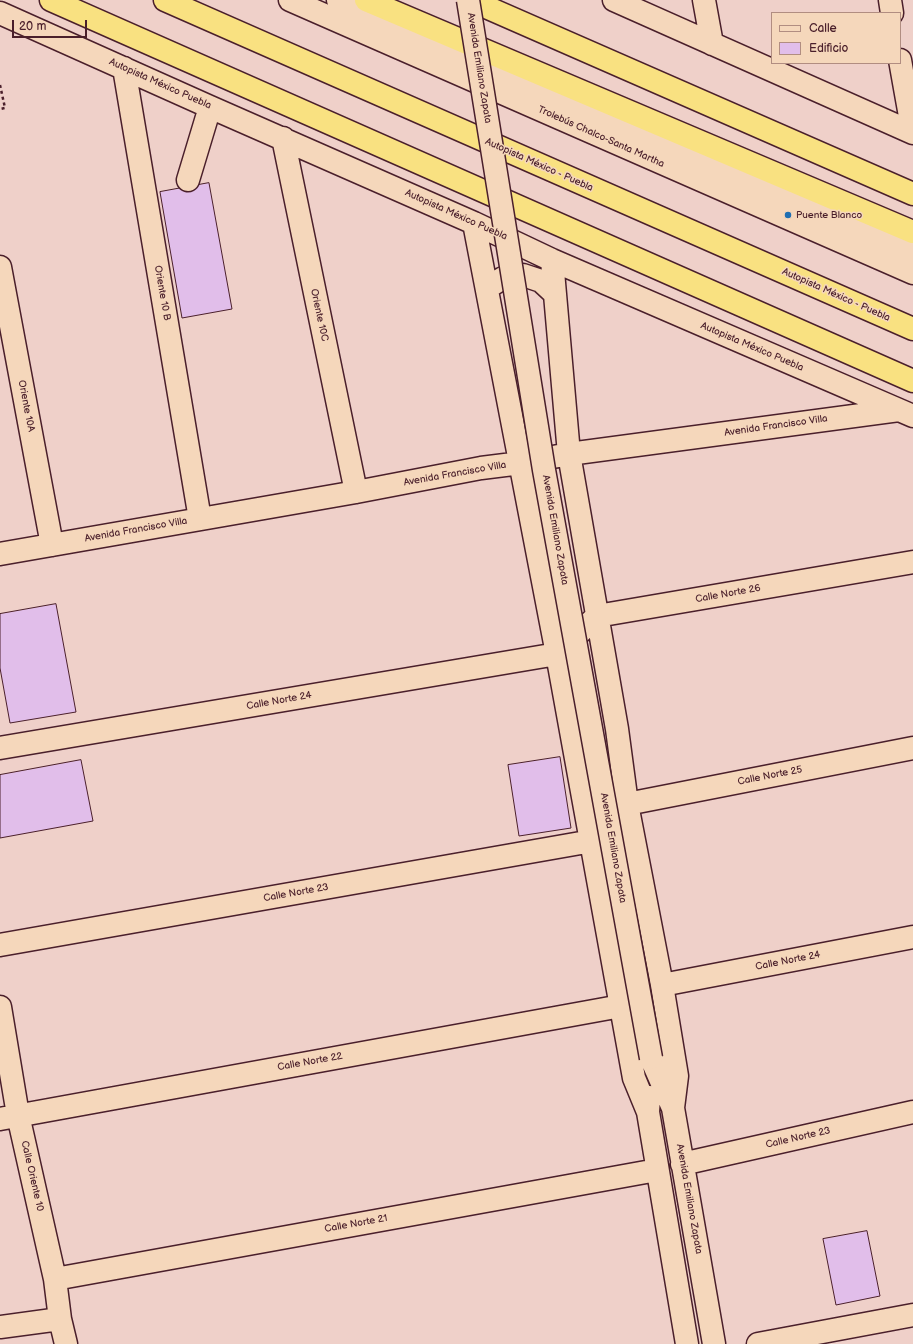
<!DOCTYPE html>
<html>
<head>
<meta charset="utf-8">
<style>
	body { margin:0 }
	#map { position:relative; width:913px; height:1344px; overflow:hidden; background:#efd0c9; font-family:"Balsamiq Sans",sans-serif }
	canvas { display:block }
	.legend { position:absolute; left:771px; top:12px; width:130px; height:52px; box-sizing:border-box; background:#f5d7bb; border:1px solid #b18d81; margin:0; padding:5px 7px; list-style:none; font-size:12px; color:#4a1f2b }
	.legend li { display:flex; align-items:center; gap:8px; height:20px }
	.legend b { width:20px; border:1px solid #b18d81 }
	.scale { position:absolute; left:12px; top:20px; width:75px; height:18px; box-sizing:border-box; border:2px solid #4a1f2b; border-top:0; padding-left:5px; font-size:12px; line-height:14px; white-space:nowrap; color:#4a1f2b; -webkit-text-stroke:3px #f5d7bb; paint-order:stroke }
</style>
</head>
<body>
<div id="map">
<canvas width="913" height="1344"></canvas>
<ul class="legend">
<li><b style="height:5px;background:#f5d7bb"></b>Calle</li>
<li><b style="height:11px;background:#e1beea"></b>Edificio</li>
</ul>
<div class="scale">20 m</div>
</div>
<script>
const context = document.querySelector('canvas').getContext('2d');
context.lineJoin = 'round';
function fill(path, color) { context.fillStyle = color; context.fill(path, 'evenodd'); }
function trace(path, color, width, dash) { context.strokeStyle = color; context.lineWidth = width; context.lineCap = dash ? 'butt' : 'round'; context.setLineDash(dash || []); context.stroke(path); }
function label(font, color, halo, rows, align = 'center') {
  context.font = font + ' "Balsamiq Sans",sans-serif'; context.lineWidth = 3; context.setLineDash([]); context.textBaseline = 'middle'; context.strokeStyle = halo; context.fillStyle = color; for (const [text, x, y, turn = 0] of rows) {
    context.save(); context.translate(x, y); context.rotate((+turn || 0) * Math.PI / 180); context.textAlign = isNaN(turn) ? turn : align; if (halo) context.strokeText(text, 0, 0); context.fillText(text, 0, 0); context.restore();
  }
}
const building = new Path2D(`
	M209 183 232 309 182 318 160 192Z
	M56 604 76 712 10 723 0 668V614Z
	M560 757 571 828 519 836 508 765Z
	M81 760 93 821 0 838V775Z
	M867 1231 880 1296 836 1305 823 1239Z`);
fill(building, '#e1beea');
trace(building, '#4a1f2b', 1);
const minor = new Path2D(`
	M290 0 913 273
	M338 0 913 251
	M614 0 913 133
	M704 0 712 44
	M890 0 892 13
	M0 13 210 107 474 223 552 260 913 416
	M900 60 913 133
	M124 68 200 519
	M283 138 356 492
	M188 180 210 107
	M474 223 557 654 634 1078 648 1112
	M552 260 569 454 617 729 627 804 662 985 677 1076 673 1108
	M0 267 52 545
	M487 288 503 278 523 275 541 281 555 294
	M0 554 356 492 481 468 521 463 569 454 899 410
	M0 748 557 654 597 616 913 562
	M627 804 913 748
	M0 945 592 841
	M662 985 913 937
	M0 1007 18 1115 55 1279 60 1319 66 1344
	M651 1058 673 1108 714 1344
	M649 1097 648 1112 687 1344
	M0 1119 621 1006
	M682 1164 913 1112
	M55 1279 657 1170
	M0 1327 60 1319
	M758 1344 913 1315`);
const highway = new Path2D(`
	M51 0 913 381
	M165 0 913 329
	M366 0 913 232
	M470 0 913 194`);
trace(minor, '#4a1f2b', 25);
trace(highway, '#4a1f2b', 25);
trace(new Path2D(`
	M0 85 5 108 0 109`), '#4a1f2b', 2.5, [3, 3]);
trace(minor, '#f5d7bb', 22);
trace(highway, '#f9e181', 22);
const minorBridge = new Path2D(`
	M468 0 544 470 651 1058`);
trace(minorBridge, '#4a1f2b', 25, []);
trace(minorBridge, '#f5d7bb', 22);
for (const [x, y, r, color] of [
	[788,215,4,"#1f6fb2"]
]) { const dot = new Path2D(); dot.arc(x, y, r, 0, 2 * Math.PI); context.fillStyle = color; context.fill(dot); trace(dot, '#f5d7bb', 1.5); }
label('10px', '#4a1f2b', '#f5d7bb', [
	["Avenida Emiliano Zapata",479,68,81],
	["Autopista México Puebla",160,84,24],
	["Trolebús Chalco-Santa Martha",601,137,24],
	["Autopista México - Puebla",539,165,24],
	["Autopista México Puebla",456,215,24],
	["Oriente 10 B",162,293,80],
	["Autopista México - Puebla",836,295,24],
	["Oriente 10C",319,315,78],
	["Autopista México Puebla",752,347,23],
	["Oriente 10A",26,406,79],
	["Avenida Francisco Villa",776,426,-8],
	["Avenida Francisco Villa",455,474,-10],
	["Avenida Francisco Villa",136,530,-10],
	["Avenida Emiliano Zapata",555,530,80],
	["Calle Norte 26",728,594,-10],
	["Calle Norte 24",279,701,-10],
	["Calle Norte 25",770,776,-11],
	["Avenida Emiliano Zapata",613,848,80],
	["Calle Norte 23",296,893,-10],
	["Calle Norte 24",788,961,-11],
	["Calle Norte 22",310,1062,-10],
	["Calle Norte 23",798,1138,-13],
	["Calle Oriente 10",32,1176,77],
	["Avenida Emiliano Zapata",689,1199,80],
	["Calle Norte 21",356,1224,-10]
]);
label('10px', '#4a1f2b', '#f5d7bb', [
	["Puente Blanco",796,215]
], 'left');
</script>
</body>
</html>
